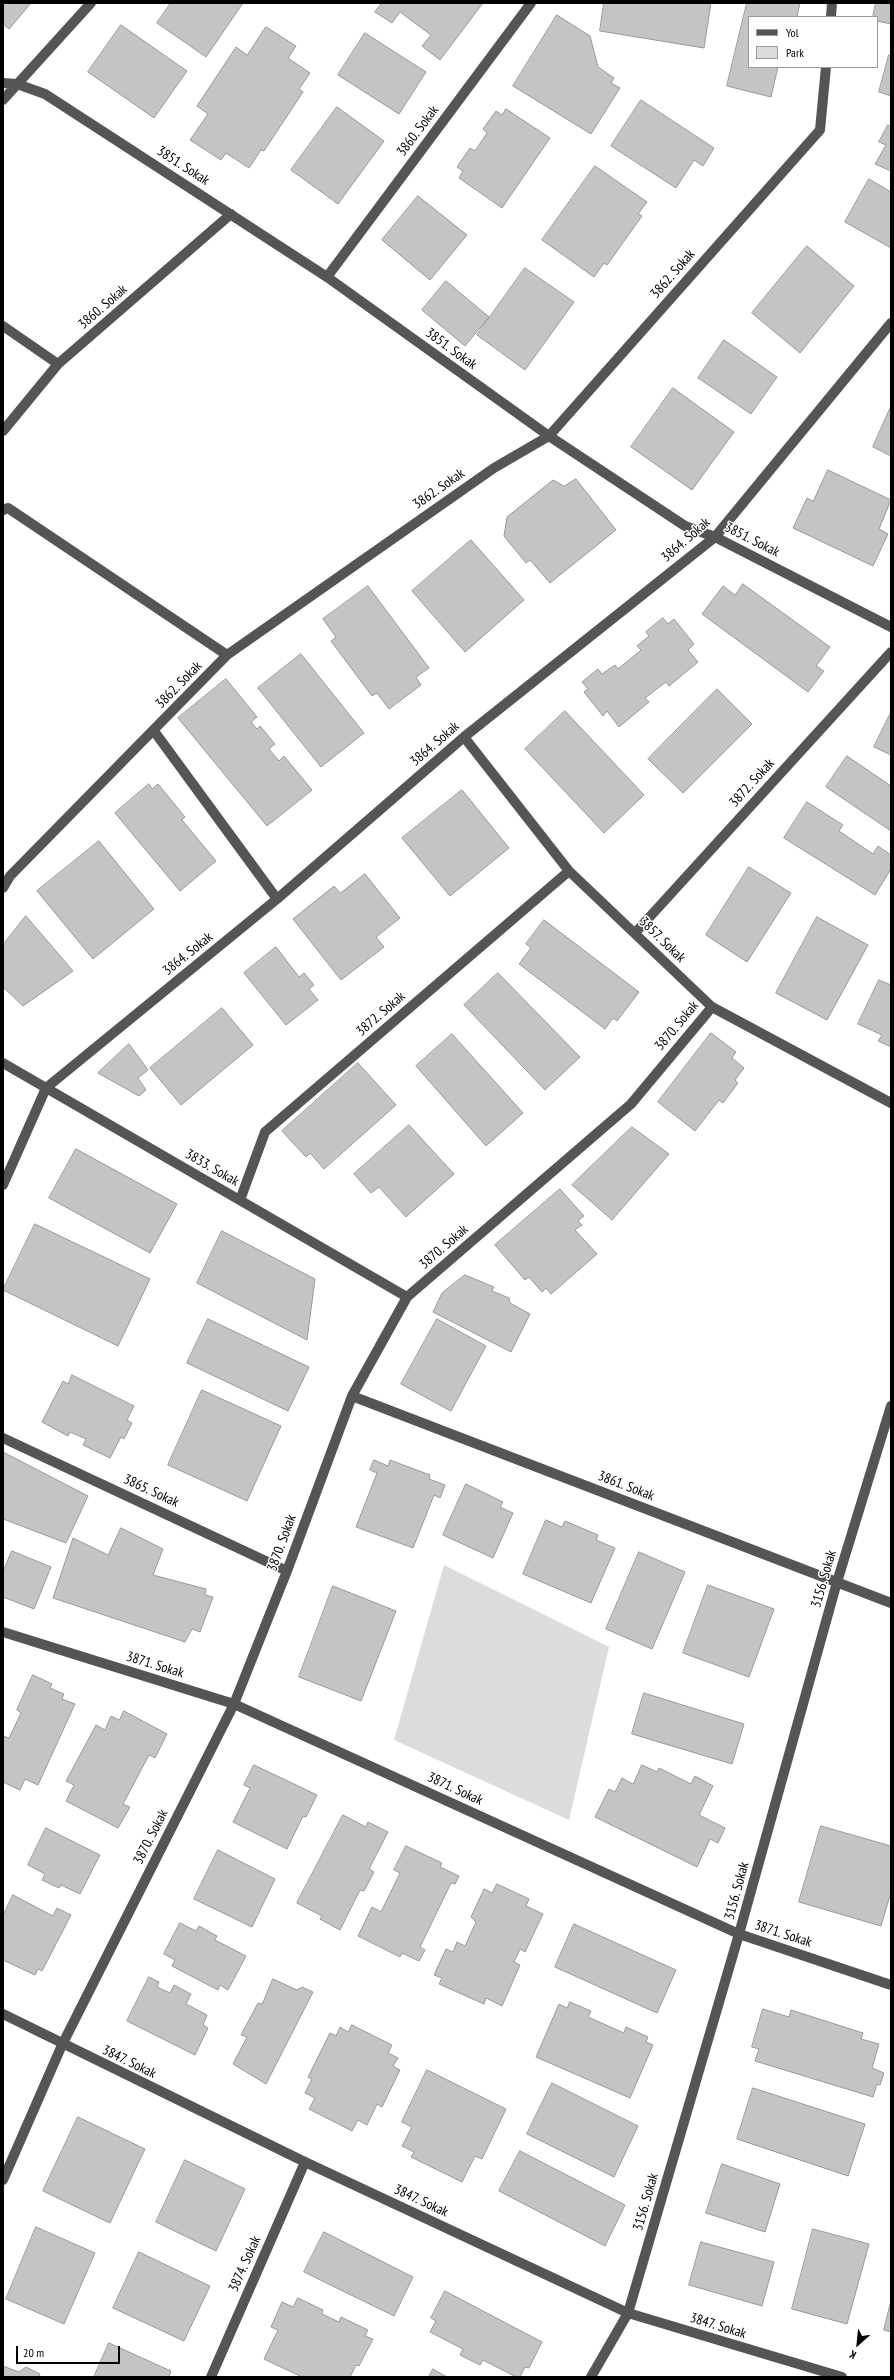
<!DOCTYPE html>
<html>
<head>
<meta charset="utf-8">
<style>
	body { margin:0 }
	#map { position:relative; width:894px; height:2380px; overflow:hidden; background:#fff; font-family:"PT Sans Narrow",sans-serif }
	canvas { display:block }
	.frame { position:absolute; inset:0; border:4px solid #000; pointer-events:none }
	.legend { position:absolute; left:748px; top:16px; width:130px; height:52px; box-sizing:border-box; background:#fff; border:1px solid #999; margin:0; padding:5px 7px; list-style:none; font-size:12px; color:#000 }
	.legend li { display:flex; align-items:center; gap:8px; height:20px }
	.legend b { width:20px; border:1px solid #999 }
	.north { position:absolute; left:838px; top:2324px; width:40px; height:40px; -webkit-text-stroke:3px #fff; paint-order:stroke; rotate:207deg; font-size:11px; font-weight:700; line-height:16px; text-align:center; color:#000 }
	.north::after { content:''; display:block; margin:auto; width:14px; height:18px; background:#000; clip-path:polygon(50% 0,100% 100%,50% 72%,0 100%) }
	.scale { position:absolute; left:16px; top:2346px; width:104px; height:18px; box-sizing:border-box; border:2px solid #000; border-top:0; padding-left:5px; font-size:12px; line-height:14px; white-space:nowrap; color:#000; -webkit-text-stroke:3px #fff; paint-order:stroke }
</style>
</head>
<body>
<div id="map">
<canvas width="894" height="2380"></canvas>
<div class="frame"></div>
<ul class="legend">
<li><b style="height:5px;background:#555"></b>Yol</li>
<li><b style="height:11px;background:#dcdcdc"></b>Park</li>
</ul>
<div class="north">K</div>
<div class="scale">20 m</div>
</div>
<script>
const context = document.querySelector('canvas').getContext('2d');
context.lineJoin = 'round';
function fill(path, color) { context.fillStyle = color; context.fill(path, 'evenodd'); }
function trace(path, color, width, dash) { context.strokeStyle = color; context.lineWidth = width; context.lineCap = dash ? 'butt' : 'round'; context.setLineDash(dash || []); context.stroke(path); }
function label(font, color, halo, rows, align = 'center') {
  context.font = font + ' "PT Sans Narrow",sans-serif'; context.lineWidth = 3; context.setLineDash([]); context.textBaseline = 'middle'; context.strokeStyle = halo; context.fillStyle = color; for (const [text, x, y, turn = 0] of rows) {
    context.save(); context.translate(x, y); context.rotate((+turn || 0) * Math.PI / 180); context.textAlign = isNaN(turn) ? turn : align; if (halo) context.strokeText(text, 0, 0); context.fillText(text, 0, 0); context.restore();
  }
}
fill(new Path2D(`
	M444 1565 609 1647 569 1820 394 1740Z`), '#dcdcdc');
const building = new Path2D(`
	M3 3H31L9 29 3 24Z
	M171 3H243L206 57 157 23Z
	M382 3H483L440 60 422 46 431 35 400 12 392 23 375 12Z
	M604 3H711L704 48 600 31Z
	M747 3H800L797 17H749V67H778L771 97 727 86Z
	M876 3H891V24L877 21V17H873Z
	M557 15 590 36 598 67 614 78 611 83 620 88 591 134 513 86Z
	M121 25 187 71 154 118 88 72Z
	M266 27 296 46 288 58 310 73 299 89 303 92 264 151 261 150 249 168 226 153 221 160 190 140 208 114 197 106 236 47 247 55Z
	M365 33 426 72 399 114 338 75Z
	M889 55H891V96L879 92Z
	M641 100 714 148 703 166 694 160 676 188 611 146Z
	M337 107 384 141 338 204 291 170Z
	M506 109 550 138 502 208 459 178 463 171 457 167 470 148 475 151 487 133 483 129 496 111 502 115Z
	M888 125 891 127V171L875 164 886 145 879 142Z
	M595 166 647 202 638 214 642 216 607 265 604 263 594 277 542 240Z
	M869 179 891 192V248L845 222Z
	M418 196 467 235 430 280 382 240Z
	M807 246 854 286 800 353 752 313Z
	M525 268 574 302 525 370 477 335Z
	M446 281 489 317 465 346 422 310Z
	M724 340 777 377 751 414 698 378Z
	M673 388 734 432 692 490 631 447Z
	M891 406V456L873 447Z
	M828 470 891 500 879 529 888 534 873 566 793 528 807 498 813 501Z
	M576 479 616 530 550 583 530 560 526 563 504 536 507 517 553 480 564 486Z
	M471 540 524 600 465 652 412 591Z
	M743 584 830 647 816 666 824 671 808 692 702 614 723 586 735 595Z
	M368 586 429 668 416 677 421 685 389 709 377 693 372 696 331 641 336 637 323 619Z
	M663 618 668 624 674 619 694 644 688 650 698 662 669 686 666 682 645 698 649 702 619 727 607 711 603 716 584 692 588 689 582 682 598 669 602 674 615 665 618 669 641 650 637 646 649 636 646 632Z
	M301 654 364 733 321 767 258 688Z
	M226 679 257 717 251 722 257 729 260 726 275 744 269 749 279 761 284 756 312 790 267 826 178 718Z
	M717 689 752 724 683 793 648 759Z
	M565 711 644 795 604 833 525 749Z
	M891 712V755L874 747Z
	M847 756 891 786V831L826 787Z
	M149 784 152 789 158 784 185 817 182 820 216 861 180 891 115 813Z
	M462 790 509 848 450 896 402 838Z
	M807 802 843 825 839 831 873 854 878 846 891 855V869L875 895 784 838Z
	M99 841 154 909 93 959 37 891Z
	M749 867 791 893 747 962 706 935Z
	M365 874 400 918 376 937 384 947 341 980 293 919 334 886 340 893Z
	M26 916 73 971 23 1006 3 987V945Z
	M817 917 868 945 827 1020 776 993Z
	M544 920 639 992 617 1021 613 1018 605 1029 519 964 531 948 526 944Z
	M276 947 299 977 304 973 314 985 309 989 318 1000 286 1025 244 973Z
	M498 973 580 1057 545 1090 464 1005Z
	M879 980 891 985V1047L878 1041 882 1035 858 1024Z
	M222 1008 253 1045 181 1105 150 1068Z
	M711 1033 736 1052 732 1058 744 1068 735 1080 738 1083 723 1103 719 1100 695 1131 658 1102Z
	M452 1034 523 1113 486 1146 416 1066Z
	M129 1044 148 1070 138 1078 146 1090 139 1096 98 1073Z
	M358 1063 396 1105 324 1169 310 1153 306 1157 282 1131Z
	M409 1125 454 1174 406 1217 379 1187 371 1193 354 1174Z
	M632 1127 669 1154 612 1220 572 1185Z
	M76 1149 177 1204 150 1253 49 1198Z
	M560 1189 584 1216 578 1221 582 1225 575 1230 597 1254 551 1294 546 1288 542 1292 529 1277 525 1280 495 1245Z
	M35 1224 150 1279 118 1346 3 1290Z
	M222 1231 315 1279 307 1340 197 1283Z
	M465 1275 494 1287 492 1291 509 1298 510 1303 530 1314 511 1352 433 1312 442 1293Z
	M208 1319 309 1367 288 1411 187 1363Z
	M437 1319 486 1346 451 1411 401 1384Z
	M72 1375 134 1406 127 1420 132 1423 124 1439 121 1437 110 1458 83 1445 86 1439 70 1432 68 1436 42 1422 63 1381 68 1384Z
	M202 1390 281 1426 247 1501 168 1465Z
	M3 1452 88 1496 66 1543 3 1519Z
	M374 1460 388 1466 390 1460 430 1475 429 1479 445 1485 440 1498 434 1495 413 1548 356 1527 377 1473 370 1470Z
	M466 1484 503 1502 500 1507 513 1513 493 1558 443 1535Z
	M546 1520 562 1527 565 1521 598 1535 596 1540 615 1548 591 1603 523 1574Z
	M121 1528 163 1549 153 1575 206 1589 205 1595 213 1597 200 1632 192 1629 185 1642 53 1598 73 1538 108 1555Z
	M12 1551 51 1567 34 1609 3 1597V1572Z
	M639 1552 685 1572 652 1649 606 1629Z
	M708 1585 774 1609 749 1677 683 1653Z
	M333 1586 396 1611 361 1701 299 1677Z
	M33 1675 52 1684 50 1688 64 1694 62 1699 75 1704 38 1785 25 1779 20 1790 3 1782V1736L9 1738 21 1713 17 1710Z
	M644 1693 744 1724 732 1764 632 1734Z
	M124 1711 167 1734 155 1758 149 1755 123 1804 130 1807 118 1828 66 1801 74 1785 66 1781 96 1725 105 1730 111 1716 119 1720Z
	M254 1765 317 1795 306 1817 303 1816 287 1849 233 1822 250 1788 244 1785Z
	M642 1765 657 1772 659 1768 691 1784 695 1776 713 1786 699 1815 725 1828 718 1843 710 1839 697 1867 595 1817 609 1789 615 1792 622 1778 633 1784Z
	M343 1815 366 1827 368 1822 388 1832 369 1869 374 1872 364 1891 360 1890 340 1930 320 1919 322 1916 297 1903Z
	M821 1826 891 1846V1892L881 1926 799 1902Z
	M46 1828 100 1855 80 1894 61 1885 59 1888 42 1880 45 1874 28 1865Z
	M406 1846 442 1863 440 1867 459 1876 455 1884 451 1883 420 1947 425 1950 419 1961 402 1953 400 1957 358 1936 372 1907 381 1912 400 1873 394 1870Z
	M218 1850 275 1879 252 1927 194 1899Z
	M497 1884 529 1899 526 1906 543 1914 525 1952 520 1949 514 1962 520 1965 502 2006 486 1998 484 2004 439 1984 442 1978 434 1975 446 1949 453 1952 457 1942 465 1946 476 1922 471 1917 484 1889 492 1893Z
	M13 1895 53 1916 57 1908 71 1915 42 1971 38 1969 35 1975 3 1960V1916Z
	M180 1923 196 1931 199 1926 217 1936 215 1940 246 1956 228 1990 220 1985 218 1990 172 1966 175 1960 164 1954Z
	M574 1924 676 1970 657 2013 555 1967Z
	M149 1977 159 1982 157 1987 170 1993 174 1985 191 1994 186 2004 207 2015 203 2025 208 2028 195 2055 127 2021Z
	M273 1979 297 1990 302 1987 313 1992 266 2084 233 2064 247 2037 241 2035 258 2003 262 2004Z
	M570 2002 591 2011 588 2017 624 2033 626 2027 648 2037 646 2042 653 2045 630 2098 536 2057 559 2004 567 2008Z
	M763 2009 789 2017 791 2010 863 2033 861 2039 879 2044 872 2068 884 2073 880 2085 877 2084 873 2097 755 2061 759 2049 752 2047Z
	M352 2025 392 2045 388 2053 398 2058 393 2066 400 2070 382 2107 377 2104 367 2125 358 2120 352 2131 309 2109 315 2098 305 2093 312 2079 308 2077 330 2033 336 2036 340 2027 348 2032Z
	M427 2070 506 2109 482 2159 475 2156 462 2182 411 2157 414 2152 402 2146 412 2127 402 2122Z
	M552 2083 638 2126 614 2177 527 2134Z
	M753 2088 865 2124 848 2176 737 2139Z
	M78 2117 145 2149 110 2223 43 2191Z
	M520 2151 625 2205 605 2246 499 2191Z
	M185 2160 245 2189 216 2251 156 2222Z
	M722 2164 780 2184 765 2232 706 2213Z
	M36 2227 95 2253 64 2324 6 2299Z
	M813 2229 869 2244 847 2324 792 2309Z
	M324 2232 413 2277 394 2316 304 2272Z
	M701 2242 774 2262 762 2306 689 2285Z
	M139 2252 210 2286 184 2341 113 2308Z
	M445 2291 542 2342 529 2368 525 2367 520 2377H516L483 2360 480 2365 460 2355 463 2349 430 2332 436 2321 431 2318Z
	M298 2298 323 2310 322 2314 339 2322 341 2317 368 2330 365 2336 373 2339 359 2366 356 2365 350 2377H302L264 2359 278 2330 271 2327 282 2302 293 2307Z
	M891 2301V2332L884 2330Z
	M109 2343 171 2371 169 2377H94Z
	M3 2366 19 2372 26 2367 40 2374 39 2377H3Z
	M433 2369 447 2377H429Z`);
fill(building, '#c4c4c4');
trace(building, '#999', 1);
trace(new Path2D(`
	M831 17 832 3
	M3 83 17 84 45 94 327 277 549 436 685 526 715 537 891 627
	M3 100 91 3
	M327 277 531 3
	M3 326 58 364
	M3 431 58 364 231 214
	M3 510 8 508 227 655
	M154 731 277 899
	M464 737 569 871 712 1007 891 1103
	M3 888 10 876 227 655 494 468 549 436 820 130 826 67
	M635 933 891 652
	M3 1063 407 1297
	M3 1185 46 1088 277 899 464 737 715 537 891 323
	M240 1200 265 1132 569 871
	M352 1396 891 1603
	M3 1438 287 1571
	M3 1632 234 1704 739 1934 891 1985
	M3 2014 305 2162 628 2313 842 2377
	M3 2180 62 2045 234 1704 287 1571 352 1396 407 1297 631 1104 712 1007
	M211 2377 305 2162
	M591 2377 628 2313 739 1934 837 1582 891 1406`), '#555', 10);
label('14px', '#000', '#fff', [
	["3860. Sokak",418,131,-53],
	["3851. Sokak",183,166,33],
	["3862. Sokak",673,274,-49],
	["3860. Sokak",103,307,-41],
	["3851. Sokak",451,349,36],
	["3862. Sokak",439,489,-35],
	["3864. Sokak",686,540,-41],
	["3851. Sokak",752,540,27],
	["3862. Sokak",179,685,-46],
	["3864. Sokak",435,744,-41],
	["3872. Sokak",752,783,-48],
	["3857. Sokak",662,940,44],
	["3864. Sokak",188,954,-39],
	["3872. Sokak",381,1014,-41],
	["3870. Sokak",677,1026,-50],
	["3833. Sokak",212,1168,30],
	["3870. Sokak",444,1247,-41],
	["3861. Sokak",626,1486,21],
	["3865. Sokak",151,1491,25],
	["3870. Sokak",282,1543,-70],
	["3156. Sokak",824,1579,-74],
	["3871. Sokak",155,1665,17],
	["3871. Sokak",455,1789,25],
	["3870. Sokak",151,1837,-63],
	["3156. Sokak",737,1891,-75],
	["3871. Sokak",783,1934,18],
	["3847. Sokak",129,2062,26],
	["3847. Sokak",421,2201,25],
	["3156. Sokak",646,2202,-74],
	["3874. Sokak",245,2264,-66],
	["3847. Sokak",718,2326,17]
]);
</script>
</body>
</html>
